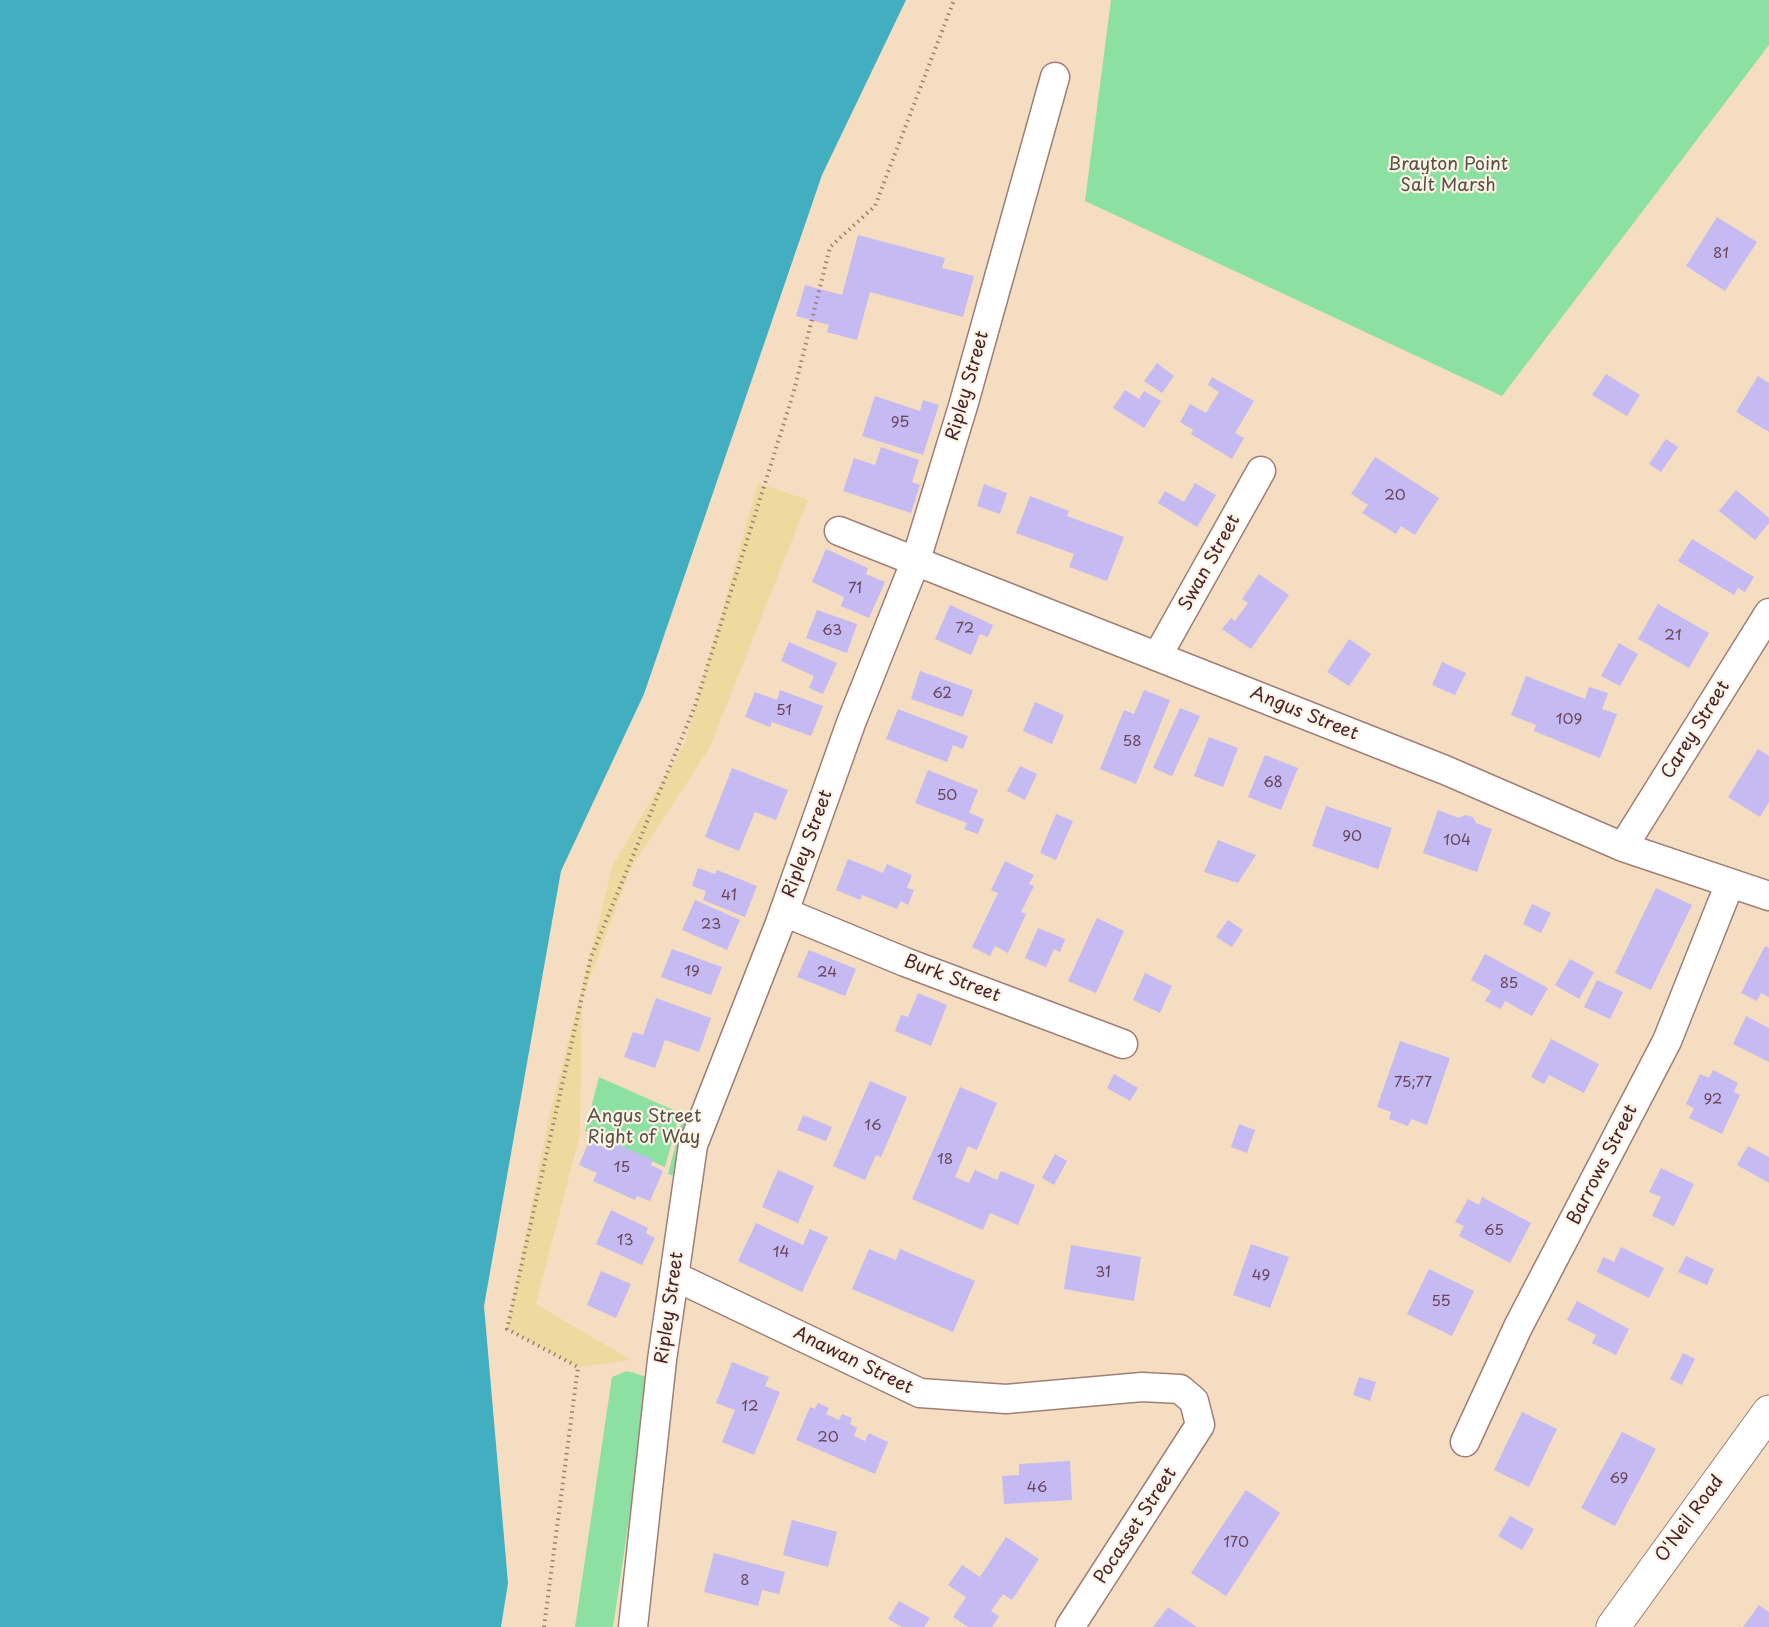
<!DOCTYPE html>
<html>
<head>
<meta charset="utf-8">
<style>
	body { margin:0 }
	canvas { display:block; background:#f5ddc1 }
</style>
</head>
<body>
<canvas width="1769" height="1627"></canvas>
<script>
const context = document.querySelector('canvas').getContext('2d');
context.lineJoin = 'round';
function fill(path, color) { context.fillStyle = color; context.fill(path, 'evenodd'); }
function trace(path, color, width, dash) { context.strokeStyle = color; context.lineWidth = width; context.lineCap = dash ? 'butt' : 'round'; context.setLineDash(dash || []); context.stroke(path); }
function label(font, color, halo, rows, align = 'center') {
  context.font = font + ' "Playpen Sans",sans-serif'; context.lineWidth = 4.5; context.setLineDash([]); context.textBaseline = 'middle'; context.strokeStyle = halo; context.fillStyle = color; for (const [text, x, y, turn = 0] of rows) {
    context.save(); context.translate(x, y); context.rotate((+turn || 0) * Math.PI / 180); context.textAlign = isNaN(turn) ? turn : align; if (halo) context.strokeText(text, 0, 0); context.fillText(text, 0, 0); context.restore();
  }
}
fill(new Path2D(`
	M1111 0H1769V45L1502 396 1085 201Z
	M599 1077 680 1113 665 1167 585 1131Z
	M684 1113 695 1117 682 1179 668 1174Z
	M627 1371 650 1378 613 1627H575L612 1377Z`), '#8ce0a1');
fill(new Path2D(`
	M758 483 808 500 709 749 631 868 582 999 580 1134 536 1304 631 1360 578 1367 507 1329 548 1122 613 865 685 743Z`), '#eeda9e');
fill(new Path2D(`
	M0 0H906L822 175 644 694 561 871 484 1306 508 1583 501 1627H0Z`), '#42afc0');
fill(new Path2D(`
	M1717 217 1757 242 1725 291 1686 266Z
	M858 235 945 258 942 268 974 276 963 317 870 292 857 340 827 332 829 325 796 316 805 285 842 295Z
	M1157 363 1174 376 1162 393 1144 381Z
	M1606 374 1640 395 1627 416 1592 395Z
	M1758 376 1769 383V432L1736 412Z
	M1212 377 1254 401 1235 433 1244 438 1232 459 1191 434 1193 430 1180 422 1190 404 1206 413 1219 392 1208 385Z
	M1125 390 1139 399 1144 391 1161 401 1144 428 1113 408Z
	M875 396 920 411 923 400 939 405 923 455 862 436Z
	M1666 439 1678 447 1661 472 1649 464Z
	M881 447 919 460 912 482 920 485 911 513 843 491 854 458 875 465Z
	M1375 457 1439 498 1415 535 1401 526 1396 534 1362 513 1368 505 1351 494Z
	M1195 483 1216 495 1197 527 1158 503 1165 491 1184 502Z
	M984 484 1007 493 1000 514 977 506Z
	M1736 490 1769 518V523L1755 540 1719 511Z
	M1030 496 1069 511 1067 516 1124 537 1107 581 1069 567 1074 554 1016 533Z
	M1692 539 1754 577 1745 592 1738 588 1734 595 1678 561Z
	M826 549 868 568 866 574 885 582 869 618 841 606 844 597 812 582Z
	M1259 574 1289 595 1251 649 1222 629 1231 618 1235 621 1248 603 1242 599Z
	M1658 604 1709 633 1689 668 1638 639Z
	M950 605 993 625 988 637 980 634 971 655 935 639Z
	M817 610 857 624 847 653 806 638Z
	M1349 639 1371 654 1349 686 1327 672Z
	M789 642 837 663 823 694 809 688 814 676 781 661Z
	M1619 643 1638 654 1620 686 1601 676Z
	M1442 662 1466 673 1455 695 1432 685Z
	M920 671 973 690 963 717 911 699Z
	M1526 676 1585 699 1589 687 1608 693 1602 709 1617 714 1600 758 1534 731 1536 725 1511 715Z
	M780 690 823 706 811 736 772 722 770 727 745 717 755 692 777 700Z
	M1144 690 1170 700 1136 784 1100 769 1124 710 1134 714Z
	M1035 702 1064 715 1052 744 1023 731Z
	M1180 708 1200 716 1172 776 1153 768Z
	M898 709 968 736 963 749 953 745 947 762 886 739Z
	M1209 737 1238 748 1223 787 1194 776Z
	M1758 749 1769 756V802L1760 817 1728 797Z
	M1265 755 1298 768 1281 810 1248 797Z
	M1020 766 1037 774 1025 800 1007 791Z
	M732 768 788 790 776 820 755 812 739 851 705 837Z
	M928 770 978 790 969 813 984 819 978 834 964 829 967 823 915 803Z
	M1326 806 1392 828 1378 869 1312 846Z
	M1438 810 1459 818 1465 815 1473 817 1476 823 1492 829 1477 872 1423 853Z
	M1056 814 1073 821 1056 860 1040 853Z
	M1218 840 1256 855 1238 883 1204 872Z
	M848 859 883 873 887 864 912 875 907 888 914 890 908 905 901 901 897 909 862 895 860 900 836 890Z
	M1005 861 1034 875 1029 884 1034 886 1021 912 1026 914 1008 953 995 946 990 956 972 947 998 893 991 890Z
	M698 868 715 874 717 870 757 886 745 917 703 900 706 891 692 886Z
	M1656 888 1692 905 1651 990 1615 973Z
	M695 900 740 920 727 950 682 930Z
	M1532 904 1551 913 1541 933 1523 924Z
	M1097 918 1124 931 1096 993 1068 981Z
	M1228 920 1243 930 1232 947 1216 937Z
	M1038 928 1065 939 1060 952 1054 949 1046 967 1025 958Z
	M1765 946 1769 948V997L1761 993 1757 1001 1741 993Z
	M672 949 722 967 711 995 661 977Z
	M809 950 856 969 845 996 797 977Z
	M1485 954 1548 988 1532 1016 1505 1001 1501 1009 1485 1001 1491 991 1471 980Z
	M1570 959 1594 972 1579 999 1555 985Z
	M1145 973 1172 986 1160 1013 1133 1000Z
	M1597 980 1623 992 1610 1019 1584 1007Z
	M918 993 947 1005 931 1046 895 1031 901 1015 908 1017Z
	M656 998 711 1018 699 1052 665 1040 655 1068 624 1057 633 1032 643 1035Z
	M1746 1016 1769 1028V1062L1733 1044Z
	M1551 1039 1599 1064 1584 1093 1549 1075 1544 1084 1531 1077Z
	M1400 1041 1450 1058 1427 1125 1411 1119 1408 1126 1389 1119 1391 1112 1377 1107Z
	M1713 1070 1738 1083 1734 1092 1740 1095 1722 1134 1689 1118 1694 1108 1686 1104 1700 1074 1709 1078Z
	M1114 1074 1138 1088 1130 1101 1107 1088Z
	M870 1081 907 1097 881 1157 876 1155 865 1180 833 1166Z
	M960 1087 997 1103 977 1150 968 1146 955 1177 969 1183 975 1170 997 1180 1001 1171 1035 1185 1018 1225 990 1213 983 1230 912 1199Z
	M803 1115 832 1127 826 1141 797 1130Z
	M1239 1124 1255 1130 1247 1153 1231 1147Z
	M589 1141 608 1149 612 1142 653 1160 651 1165 663 1171 650 1201 637 1196 635 1200 593 1181 597 1173 579 1165Z
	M1748 1146 1769 1157V1183L1737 1165Z
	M1055 1154 1067 1161 1054 1185 1042 1178Z
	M1661 1168 1694 1184 1674 1226 1652 1216 1661 1197 1649 1192Z
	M778 1170 814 1186 798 1223 762 1207Z
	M1482 1197 1531 1223 1510 1263 1459 1236 1464 1226 1455 1222 1468 1199 1479 1205Z
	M611 1210 648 1228 646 1233 655 1238 642 1265 596 1244Z
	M756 1223 803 1245 810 1229 828 1237 802 1292 738 1261Z
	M1251 1244 1289 1257 1270 1308 1233 1295Z
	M1071 1245 1141 1257 1134 1301 1064 1289Z
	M1621 1247 1664 1268 1649 1298 1597 1272 1603 1257 1614 1262Z
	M869 1249 896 1260 900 1249 975 1281 953 1332 852 1289Z
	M1686 1256 1714 1269 1707 1285 1678 1272Z
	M1429 1269 1474 1291 1452 1336 1407 1314Z
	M601 1271 631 1284 616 1318 587 1305Z
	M1577 1301 1629 1329 1616 1355 1592 1343 1596 1335 1567 1320Z
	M1683 1353 1695 1359 1682 1385 1670 1379Z
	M732 1362 769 1377 765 1386 780 1392 754 1455 722 1442 735 1410 716 1403Z
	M1359 1377 1376 1382 1370 1401 1353 1395Z
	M818 1403 829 1408 826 1414 839 1420 842 1414 852 1418 850 1424 857 1428 854 1436 865 1441 869 1433 888 1442 875 1474 796 1440 810 1407 815 1409Z
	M1522 1412 1557 1429 1529 1487 1494 1470Z
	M1622 1432 1656 1449 1615 1526 1581 1508Z
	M1070 1461 1072 1500 1004 1504 1002 1476 1019 1475V1464Z
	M1246 1490 1280 1513 1226 1596 1191 1573Z
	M1510 1516 1534 1529 1522 1550 1498 1536Z
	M792 1520 837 1532 828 1567 783 1555Z
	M1006 1537 1039 1559 1012 1600 1003 1594 991 1611 999 1616 992 1627H968L953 1617 966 1597 948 1585 962 1565 980 1577Z
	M714 1553 785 1572 779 1594 762 1590 758 1606 704 1592Z
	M899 1601 930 1618 924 1627H902L888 1619Z
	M1759 1605 1769 1612V1627H1743Z
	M1168 1607 1197 1627H1153Z`), '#c5baf1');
const street = new Path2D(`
	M839 531 1445 770 1623 847 1769 896
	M1158 655 1261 471
	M1623 847 1769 613
	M784 912 905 962 1123 1044
	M674 1276 920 1393 1006 1399 1142 1387 1180 1389 1194 1401 1200 1425 1070 1627
	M1465 1442 1518 1327 1667 1041 1730 883
	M633 1627 662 1360 693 1145 780 923 851 723 916 560 963 406 1055 77`);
const secondary = new Path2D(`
	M1613 1627 1769 1412`);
trace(street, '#a07e76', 31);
trace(secondary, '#a07e76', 35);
trace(new Path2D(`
	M544 1627 578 1367 507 1329 591 957 695 706 794 391 830 247 875 206 954 0`), '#a07e76', 4, [1.5, 4.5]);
trace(street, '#fff', 28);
trace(secondary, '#fff', 33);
label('15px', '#69465c', null, [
	["81",1721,254],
	["95",900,423],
	["20",1395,496],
	["71",855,589],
	["72",965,629],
	["63",832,631],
	["21",1673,636],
	["62",942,694],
	["51",784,711],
	["109",1569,720],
	["58",1132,742],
	["68",1273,783],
	["50",947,796],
	["90",1352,837],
	["104",1457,841],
	["41",729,896],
	["23",711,925],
	["19",692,972],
	["24",827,973],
	["85",1509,984],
	["75;77",1413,1083],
	["92",1713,1100],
	["16",873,1126],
	["18",945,1160],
	["15",622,1168],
	["65",1494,1231],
	["13",625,1241],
	["14",781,1253],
	["31",1103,1273],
	["49",1261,1276],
	["55",1441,1302],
	["12",750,1407],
	["20",828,1438],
	["69",1619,1479],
	["46",1037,1488],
	["170",1236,1543],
	["8",745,1581]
]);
label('18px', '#5a4f48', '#fcf5e5', [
	["Brayton Point",1448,165],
	["Salt Marsh",1448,186],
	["Angus Street",644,1117],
	["Right of Way",644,1138]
]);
label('18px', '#4a1f2b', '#fcf5e5', [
	["Ripley Street",968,386,-74],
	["Swan Street",1210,563,-61],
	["Angus Street",1304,714,22],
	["Carey Street",1696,730,-58],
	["Ripley Street",808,844,-70],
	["Burk Street",952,979,21],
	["Barrows Street",1603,1165,-63],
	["Ripley Street",670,1308,-82],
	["Anawan Street",853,1361,26],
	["O'Neil Road",1690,1519,-54],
	["Pocasset Street",1136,1526,-57]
]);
</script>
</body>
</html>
